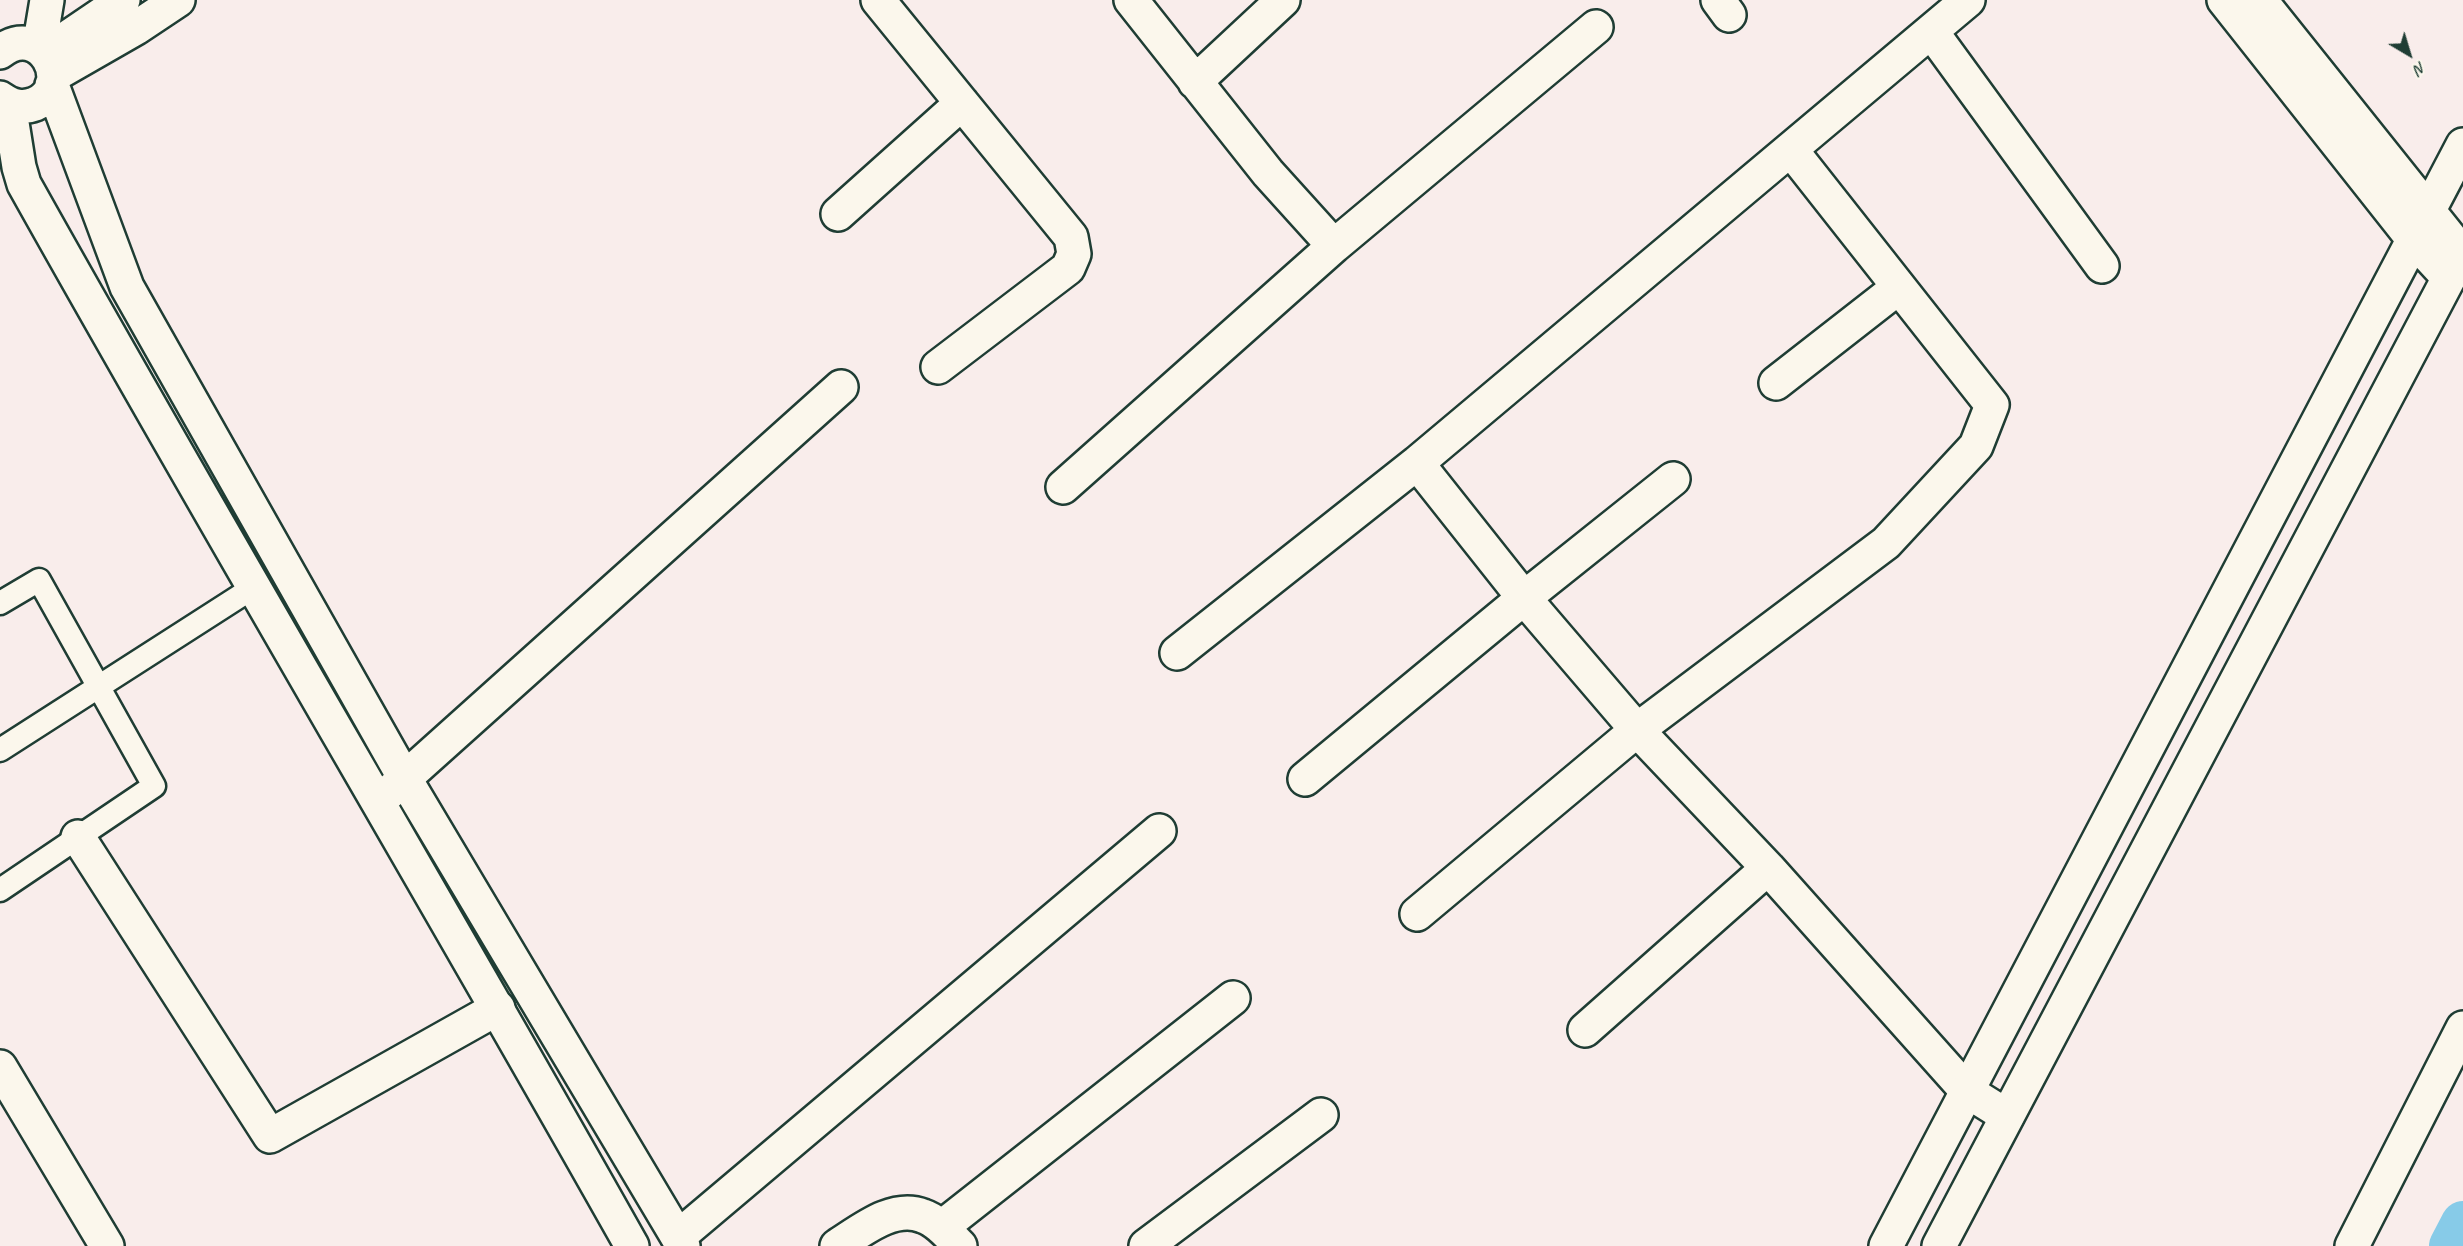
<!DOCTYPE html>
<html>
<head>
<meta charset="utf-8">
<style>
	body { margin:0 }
	#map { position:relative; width:2463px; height:1246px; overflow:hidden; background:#f9edeb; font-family:Caveat,sans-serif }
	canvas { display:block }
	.north { position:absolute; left:2379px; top:24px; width:60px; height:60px; -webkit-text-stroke:4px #fbf7ec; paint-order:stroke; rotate:142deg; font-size:16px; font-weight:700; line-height:24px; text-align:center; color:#1f3d34 }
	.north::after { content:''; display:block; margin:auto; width:21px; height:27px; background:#1f3d34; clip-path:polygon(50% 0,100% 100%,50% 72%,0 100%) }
</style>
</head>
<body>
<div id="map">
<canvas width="2463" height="1246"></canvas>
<div class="north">N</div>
</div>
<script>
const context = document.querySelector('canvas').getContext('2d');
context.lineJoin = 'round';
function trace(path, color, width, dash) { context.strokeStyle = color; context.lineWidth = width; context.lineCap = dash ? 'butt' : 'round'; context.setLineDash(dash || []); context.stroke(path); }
trace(new Path2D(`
	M2451 1246 2463 1223`), '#87cbe8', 44);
const lane = new Path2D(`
	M0 603 39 580 154 786 0 890
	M0 750 254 587`);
const street = new Path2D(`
	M878 0 1071 237 1074 254 1068 268 938 367
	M1131 0 1268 173 1334 246
	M1718 0 1729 15
	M1931 31 2102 266
	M1195 82 1283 0
	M838 214 962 103
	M1776 383 1899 287
	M1417 463 1524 598 1637 730 1768 868 1967 1091 2007 1116
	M1063 487 1334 246 1596 27
	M1177 653 1417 463 1968 0
	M1305 779 1524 598 1673 479
	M385 796 841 387
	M78 837 270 1136 498 1008
	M1417 914 1637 730 1886 543 1976 446 1992 405 1791 150
	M1585 1030 1768 868
	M0 1067 107 1246
	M942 1227 1233 998
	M678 1237 1159 831
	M837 1246C861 1231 893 1204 923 1216 938 1221 949 1235 960 1246
	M1146 1246 1321 1115
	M2352 1246 2463 1028`);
const secondary = new Path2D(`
	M2224 0 2413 239 2449 278
	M2260 0 2462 253
	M39 48 47 0
	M0 52C41 19 77 86 35 104 22 109 11 106 0 98
	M45 53 123 0
	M54 75 136 28 178 0
	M52 85 127 287 405 779 683 1246
	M9 104 19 167 24 184C223 540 432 890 632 1246
	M1886 1246 2463 145
	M1939 1246 2463 251`);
trace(lane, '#1f3d34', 27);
trace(street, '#1f3d34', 38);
trace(secondary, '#1f3d34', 38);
trace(lane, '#fbf7ec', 22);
trace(street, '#fbf7ec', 33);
trace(secondary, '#fbf7ec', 33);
</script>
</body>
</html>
